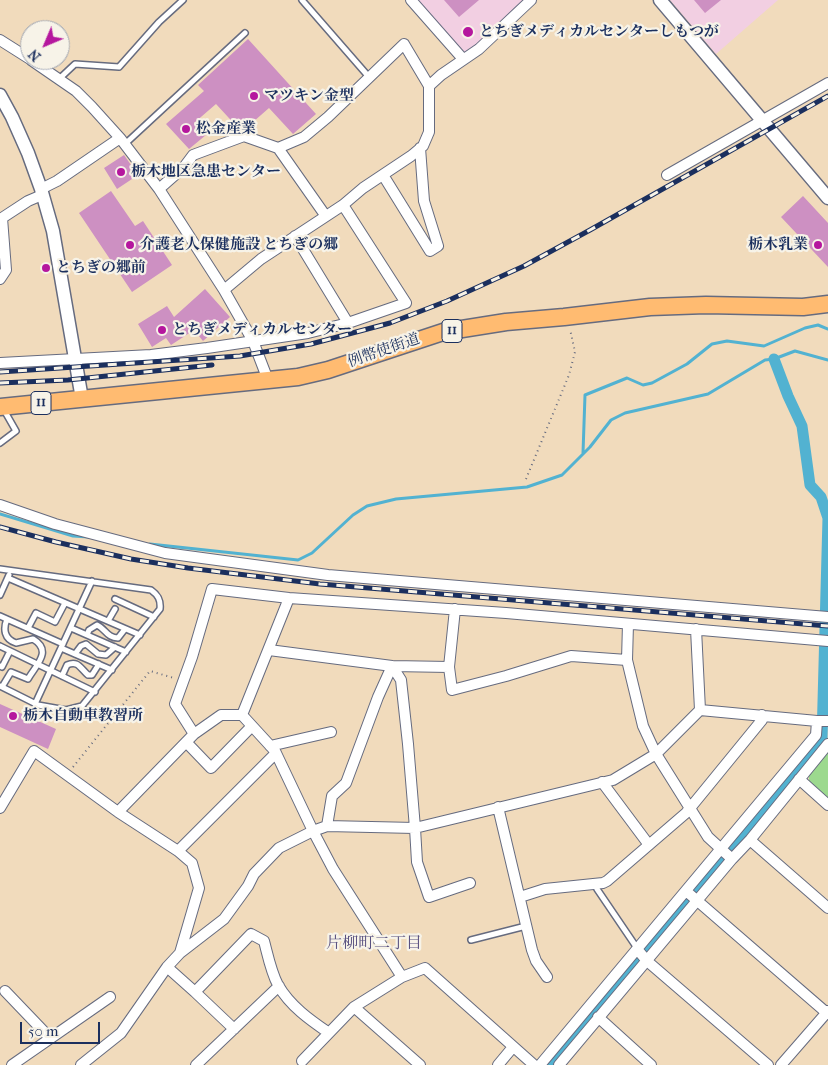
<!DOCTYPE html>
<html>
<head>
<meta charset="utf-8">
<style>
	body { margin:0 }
	#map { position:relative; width:828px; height:1065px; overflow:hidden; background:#f1dbbc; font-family:"IM FELL French Canon",serif }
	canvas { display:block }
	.north { position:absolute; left:20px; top:20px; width:50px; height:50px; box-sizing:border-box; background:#f7f3e8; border:1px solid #9fa5b1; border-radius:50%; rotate:225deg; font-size:14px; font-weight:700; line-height:20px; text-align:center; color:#1b2f5e }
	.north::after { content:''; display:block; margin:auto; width:18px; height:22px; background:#b5179e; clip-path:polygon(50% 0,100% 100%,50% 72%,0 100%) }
	.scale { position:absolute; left:20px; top:1022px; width:80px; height:22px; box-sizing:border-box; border:2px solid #1b2f5e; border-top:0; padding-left:6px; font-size:15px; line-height:18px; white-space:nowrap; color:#1b2f5e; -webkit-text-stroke:4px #f7f3e8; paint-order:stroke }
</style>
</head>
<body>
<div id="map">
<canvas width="828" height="1065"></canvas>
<div class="north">N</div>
<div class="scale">50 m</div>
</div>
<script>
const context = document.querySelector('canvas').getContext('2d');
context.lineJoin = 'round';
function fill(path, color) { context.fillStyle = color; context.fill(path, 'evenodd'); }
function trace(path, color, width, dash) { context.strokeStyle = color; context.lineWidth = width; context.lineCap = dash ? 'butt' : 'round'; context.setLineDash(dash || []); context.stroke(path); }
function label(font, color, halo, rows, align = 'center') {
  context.font = font + ' "IM FELL French Canon","Noto Serif JP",serif'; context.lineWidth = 4.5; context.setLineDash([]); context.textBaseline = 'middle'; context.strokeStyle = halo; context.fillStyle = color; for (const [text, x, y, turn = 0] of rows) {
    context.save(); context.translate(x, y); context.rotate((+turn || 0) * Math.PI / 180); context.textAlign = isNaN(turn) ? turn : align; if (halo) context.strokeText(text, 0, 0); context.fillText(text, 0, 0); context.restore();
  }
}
fill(new Path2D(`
	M418 0H523L482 40 464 54Z
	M670 0H778L716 54Z`), '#f2cfe2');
fill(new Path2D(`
	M828 750V798L809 781V773Z`), '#9cd98e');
trace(new Path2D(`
	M583 453 585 395 627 378 643 385 652 383 687 364 712 344 727 341 764 346 805 328 818 325 828 329
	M0 514 73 536 89 537
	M150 544 298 560 312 553 353 515 367 506 396 499 527 487 562 475 590 447 611 420 625 413 708 394 765 360 774 359 795 351 828 360`), '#52b2d1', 3);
trace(new Path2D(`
	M549 1065 822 739 828 518 821 497 810 485 802 426 788 396 774 359`), '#52b2d1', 11);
fill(new Path2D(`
	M444 0H479L459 17Z
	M694 0H721L705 13Z
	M248 39 316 114 293 134 269 108 245 129 240 130 216 104 194 123 206 135 189 149 166 124 204 91 198 85Z
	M124 155 138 175 117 189 104 168Z
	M111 191 135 226 143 221 172 265 132 292 79 213Z
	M803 196 828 223V267L781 217Z
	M205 289 230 317 203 341 194 330 171 345 166 338 152 347 138 324 167 306 174 317Z
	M0 704 56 729 48 749 0 727Z`), '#cd90c2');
const service = new Path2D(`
	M302 0 369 77
	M59 79 75 64 119 67 159 22 183 0
	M125 144 245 33
	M0 443 16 431 4 410
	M0 569 151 590C158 595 161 600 160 609L82 706 66 710 38 705 0 686
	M8 578 140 635
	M0 595 9 575
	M115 599 154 617
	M0 616 63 644
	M108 621 115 609
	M28 628 36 613 55 622 65 603
	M71 628 126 652
	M87 635 89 630 97 625C106 629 107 638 118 638L125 629
	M0 646 95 692
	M61 648 112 670
	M75 654 81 646 86 644 98 654 106 655 115 647
	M0 666 2 667 10 651
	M62 676 67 665C78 660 80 668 88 675H92L99 664
	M2 687 11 672 28 679C36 665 53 651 33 639L16 643C4 639 3 629 7 619
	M35 704 92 581
	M595 884 597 889 637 948
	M471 940 526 926`);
const minor = new Path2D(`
	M411 0 463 59
	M0 40 30 59
	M31 60 76 91 92 107 120 138 159 189 224 290 253 341 268 380
	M429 86 441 75 479 49 531 0
	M278 148 325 215
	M383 175 430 251 438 246 424 201 420 148
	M667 175 828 83
	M41 189 57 181 120 138
	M159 189 184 167 193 155 244 136 278 148 304 137 328 117 404 44 429 86V132L423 146 411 156 363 188 343 205 261 259 224 290
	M2 218 28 201 42 195
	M295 236 348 323
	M0 279 6 270 2 218
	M0 363 151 355 207 348 308 333 348 323 406 303 343 205
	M0 505 55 524 165 553 328 575 828 617
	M455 609 449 667 452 690 506 676 571 656 627 660
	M628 624 627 660 643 726 656 754 708 837 732 859
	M269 650 392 666 449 667
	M700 710 817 721H828
	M242 715 289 598
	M194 734 175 704 192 657 212 589 289 598 506 613 828 641
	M186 742 211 768 252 726
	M270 746 331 732
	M799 779 828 805
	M602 782 649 845
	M498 807 532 950 536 961 547 977
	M0 808 34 751 118 812 194 734 221 715H242L275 751 313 831 333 869 402 977
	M118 812 178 851 192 863 199 888 180 953
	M327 826 332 796 346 783 378 697 392 666
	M750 840 828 908
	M178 851 276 753
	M470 883 429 897 417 862 415 828 613 780 656 754 700 710 696 629
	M686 891 828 1014
	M520 897 545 889 603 883 607 881 686 813 762 720V715
	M637 949 647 961 768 1065
	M167 967 195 992 234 1029
	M5 991 50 1038
	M195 992 251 934 264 941C268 956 271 972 278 985 290 1006 310 1020 329 1033
	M354 1007 420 1065
	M598 1017 651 1065
	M302 1061 354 1007 402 977 425 968 534 1065
	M12 1065 110 997
	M81 1065 121 1033 167 967 180 953 224 919 248 886 254 874 279 848 313 831 327 826 415 828 408 744 401 680 392 666
	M196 1065 279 986
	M498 1065 513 1047
	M540 1065 816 735 817 721
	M559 1065 732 859 750 840 828 744
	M781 1065 828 1011`);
const tertiary = new Path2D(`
	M660 0 828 198
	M0 95 12 117 28 153 41 189 53 231 82 399`);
const primary = new Path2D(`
	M0 407 298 377 328 370 443 332 506 322 564 317 650 307 706 305 803 307 828 304`);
trace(service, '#666b7f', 8);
trace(minor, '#666b7f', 12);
trace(tertiary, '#666b7f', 15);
trace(primary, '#666b7f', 19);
trace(new Path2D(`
	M526 479 569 375 575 352 570 329
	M73 767 150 671 174 678`), '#666b7f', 2, [1, 4]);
trace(service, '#fff', 5);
trace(minor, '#fff', 10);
trace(tertiary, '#fff', 12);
trace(primary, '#ffbb71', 16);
const rail = new Path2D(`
	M0 372 240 356 311 344 390 323 447 301 524 266 590 230 828 96
	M0 383 68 380 212 365
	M0 527 56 542 131 559 188 568 320 584 828 626`);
trace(rail, '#1b2f5e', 5);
trace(rail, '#f7f3e8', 3, [9]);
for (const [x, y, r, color] of [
	[468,32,6,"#b5179e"],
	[254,96,5,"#b5179e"],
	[186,129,5,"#b5179e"],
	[121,172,5,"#b5179e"],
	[130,245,5,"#b5179e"],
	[818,245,5,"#b5179e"],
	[46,268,5,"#b5179e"],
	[162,330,5,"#b5179e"],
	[13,716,5,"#b5179e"]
]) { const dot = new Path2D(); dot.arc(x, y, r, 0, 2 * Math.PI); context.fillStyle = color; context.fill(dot); trace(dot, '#f7f3e8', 2); }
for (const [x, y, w] of [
	[452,331,20],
	[41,403,20]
]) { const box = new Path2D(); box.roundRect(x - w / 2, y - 11.5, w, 23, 4); context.fillStyle = '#f7f3e8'; context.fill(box); trace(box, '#1b2f5e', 1); }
label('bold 14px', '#1b2f5e', null, [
	["11",452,331],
	["11",41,403]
]);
label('bold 15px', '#1b2f5e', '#f7f3e8', [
	["とちぎメディカルセンターしもつが",479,32],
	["マツキン金型",264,96],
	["松金産業",196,129],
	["栃木地区急患センター",131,172],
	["介護老人保健施設 とちぎの郷",140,245],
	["栃木乳業",808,245,"right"],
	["とちぎの郷前",56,268],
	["とちぎメディカルセンター",172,330],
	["栃木自動車教習所",23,716]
], 'left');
label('15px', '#1b2f5e', '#f7f3e8', [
	["例幣使街道",384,351,-19]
]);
label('16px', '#595181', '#f7f3e8', [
	["片柳町二丁目",374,944]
]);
</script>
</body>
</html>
